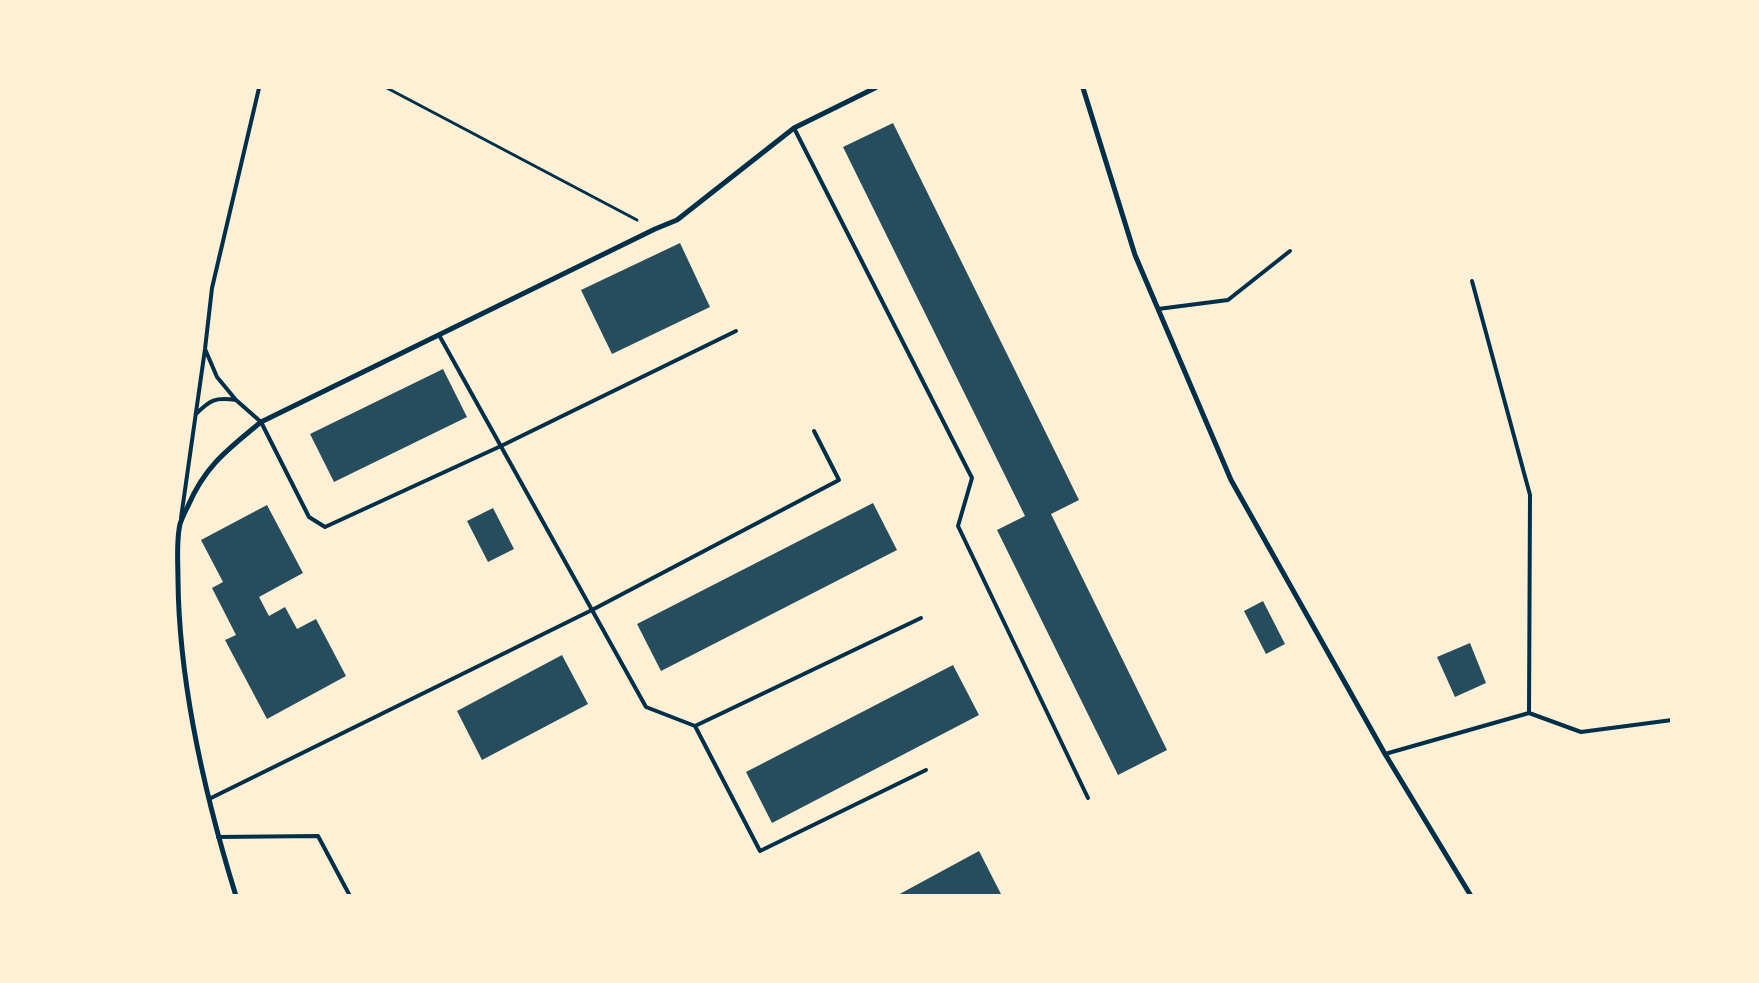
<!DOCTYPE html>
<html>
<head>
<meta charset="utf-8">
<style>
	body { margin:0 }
	#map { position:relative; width:1759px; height:983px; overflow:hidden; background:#fdf0d5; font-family:"Open Sans",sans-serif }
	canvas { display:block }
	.frame { position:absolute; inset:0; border:89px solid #fdf0d5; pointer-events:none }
</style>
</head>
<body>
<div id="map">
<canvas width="1759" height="983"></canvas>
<div class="frame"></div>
</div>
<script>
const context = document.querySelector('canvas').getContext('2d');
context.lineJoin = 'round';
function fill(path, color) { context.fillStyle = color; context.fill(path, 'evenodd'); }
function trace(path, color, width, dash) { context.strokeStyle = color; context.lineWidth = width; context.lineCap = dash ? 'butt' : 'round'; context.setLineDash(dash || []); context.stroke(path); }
fill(new Path2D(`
	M893 123 1079 500 1051 514 1167 750 1118 775 997 530 1025 516 843 147Z
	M680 243 710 307 612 354 581 290Z
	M443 369 467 417 334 482 310 434Z
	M873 503 897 550 661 671 637 624Z
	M267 505 303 573 259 597 269 616 285 607 297 629 316 619 346 676 267 719 225 640 236 635 212 588 223 582 201 540Z
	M493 508 514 549 488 562 467 521Z
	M1263 601 1285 644 1266 654 1244 611Z
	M1470 643 1486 683 1455 697 1437 657Z
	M562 655 588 704 482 760 457 711Z
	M953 665 979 715 772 823 746 772Z
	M979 851 1002 896H896Z`), '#264d5e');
trace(new Path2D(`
	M387 88 637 220`), '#003049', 3);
trace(new Path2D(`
	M794 128 972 478 958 526 1088 798
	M1472 281 1530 495 1529 713
	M1158 309 1228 300 1290 251
	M439 335 646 707 695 726 921 618
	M205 349 217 377 236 400 261 422 309 517 325 527 501 446 736 331
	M196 414C210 400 215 397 236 400
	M181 518 205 349 212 288 259 88
	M695 726 760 851 926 770
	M1385 754 1529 713 1581 732 1672 720
	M209 799 592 610 839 480 814 431
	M218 837 318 836 350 896`), '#003049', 4);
trace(new Path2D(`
	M1083 88 1135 255 1231 480 1385 754 1471 896
	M236 896C205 796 179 685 178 580 178 562 176 542 180 524 182 518 185 512 188 506 205 466 228 449 261 422L655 229 677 220 794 128 875 88`), '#003049', 5);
</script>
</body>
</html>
